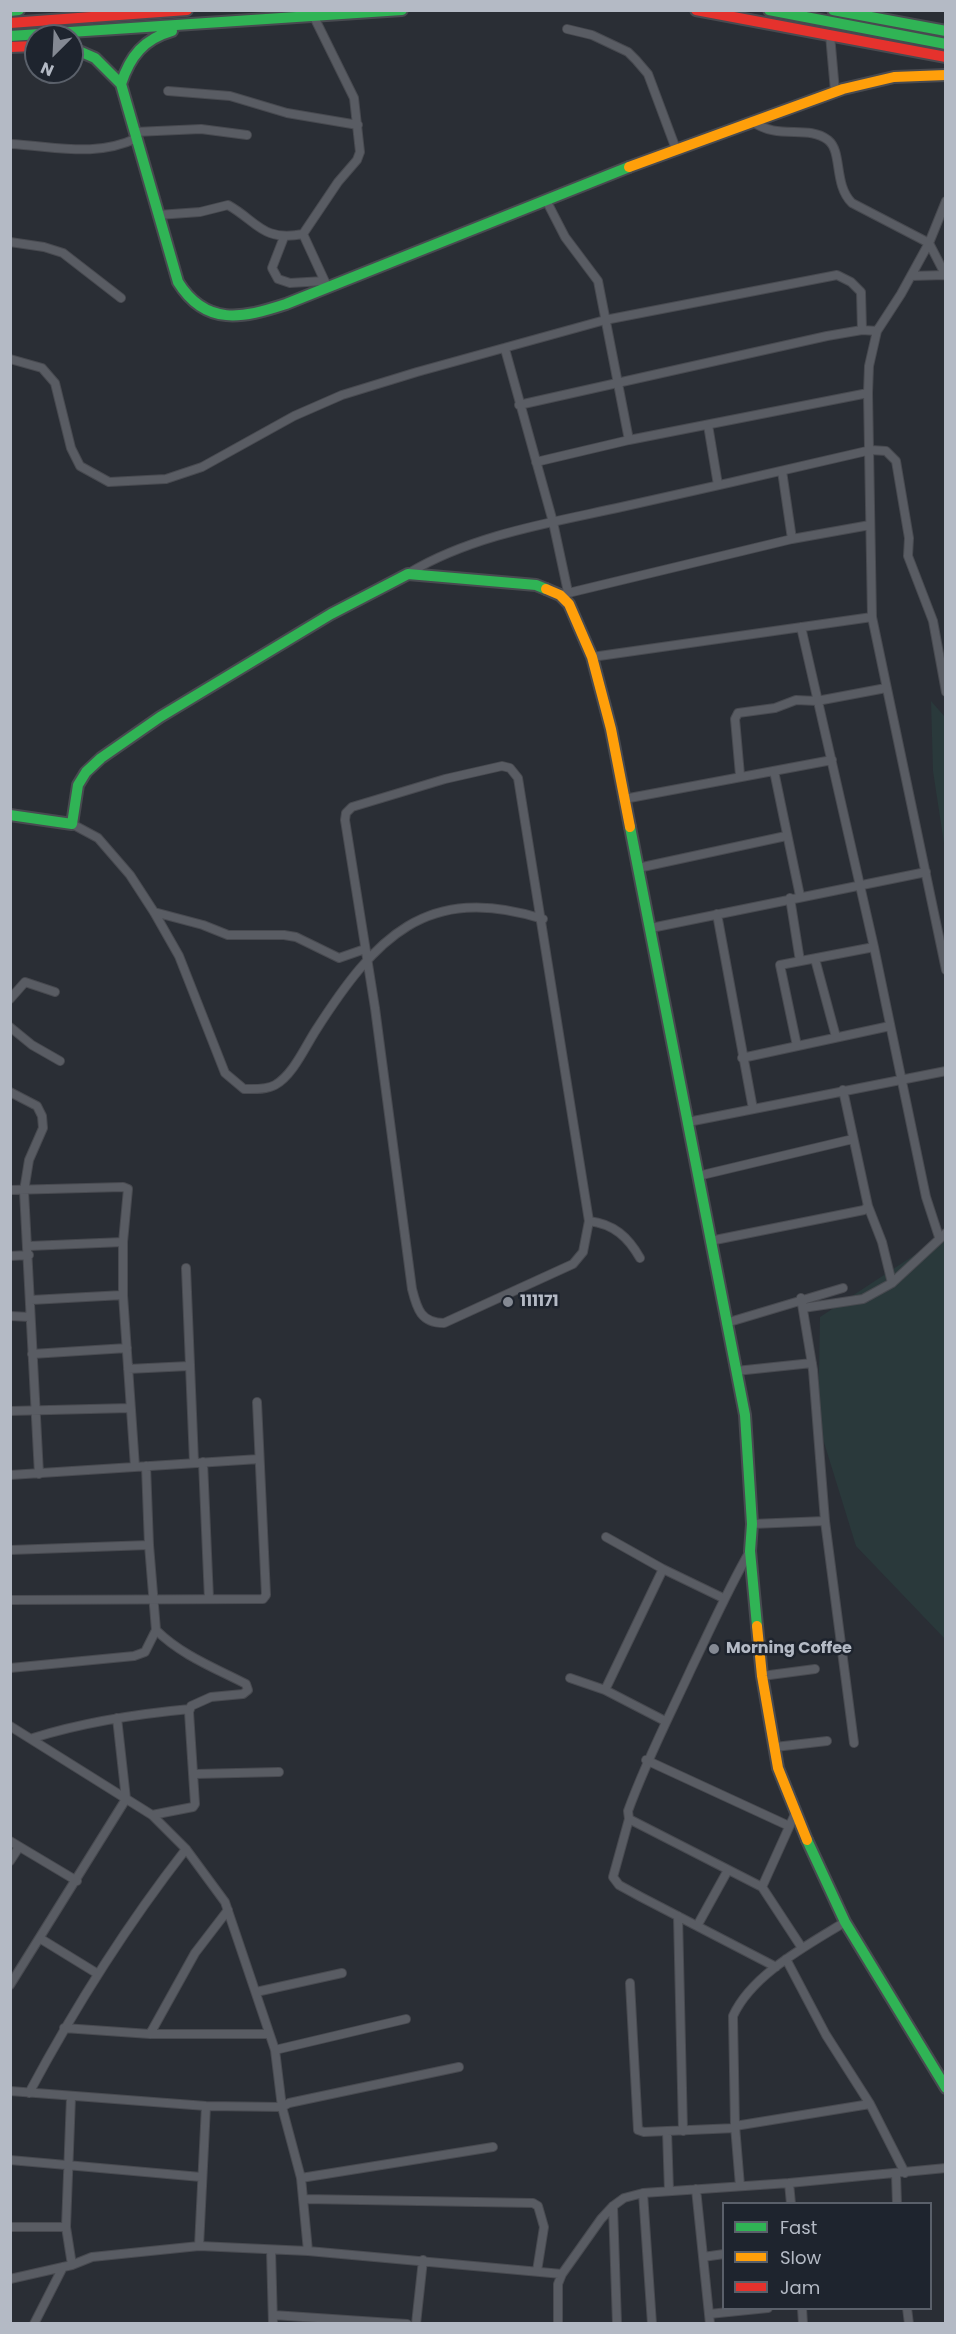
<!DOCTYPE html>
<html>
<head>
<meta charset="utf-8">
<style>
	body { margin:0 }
	#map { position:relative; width:956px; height:2334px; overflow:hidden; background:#2a2e35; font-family:Poppins,sans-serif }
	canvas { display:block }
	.frame { position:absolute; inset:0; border:12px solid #b4bac5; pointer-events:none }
	.legend { position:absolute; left:722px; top:2202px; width:210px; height:108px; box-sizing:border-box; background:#1e242e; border:2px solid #5a606a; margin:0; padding:8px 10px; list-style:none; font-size:18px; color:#b4bac5 }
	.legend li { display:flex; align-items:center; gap:12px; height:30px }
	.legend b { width:30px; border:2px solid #5a606a }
	.north { position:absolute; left:24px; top:24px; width:60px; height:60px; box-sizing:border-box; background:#1e242e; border:2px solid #5a606a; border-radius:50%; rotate:204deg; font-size:16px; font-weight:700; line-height:24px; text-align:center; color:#b4bac5 }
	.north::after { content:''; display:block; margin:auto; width:21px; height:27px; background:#848993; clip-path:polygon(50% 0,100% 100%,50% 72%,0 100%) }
</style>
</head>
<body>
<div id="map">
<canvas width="956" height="2334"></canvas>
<div class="frame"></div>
<ul class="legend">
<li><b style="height:8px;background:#30b455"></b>Fast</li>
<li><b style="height:8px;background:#ff9f0a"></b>Slow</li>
<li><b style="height:8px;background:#e5322d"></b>Jam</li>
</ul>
<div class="north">N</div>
</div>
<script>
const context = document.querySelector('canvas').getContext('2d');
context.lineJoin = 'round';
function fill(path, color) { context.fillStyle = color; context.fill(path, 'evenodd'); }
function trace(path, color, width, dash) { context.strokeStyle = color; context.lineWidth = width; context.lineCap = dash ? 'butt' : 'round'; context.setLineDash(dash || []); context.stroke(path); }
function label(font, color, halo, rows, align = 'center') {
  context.font = font + ' Poppins,sans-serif'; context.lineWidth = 5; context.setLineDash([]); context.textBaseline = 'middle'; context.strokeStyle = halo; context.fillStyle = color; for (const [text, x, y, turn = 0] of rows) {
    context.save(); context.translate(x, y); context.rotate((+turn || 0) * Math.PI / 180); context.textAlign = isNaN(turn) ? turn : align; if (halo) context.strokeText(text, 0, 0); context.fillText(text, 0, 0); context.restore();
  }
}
fill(new Path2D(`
	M931 701 945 717V850L933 771Z
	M945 1235V1639L856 1546 818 1423 820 1317Z`), '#2a393b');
const street = new Path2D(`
	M567 29 592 35 628 52 636 60 648 74 676 149
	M830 35 835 91
	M168 91 230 96 287 113 358 125
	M752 121C778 141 807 124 828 140 843 152 833 184 852 203L929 243 946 276
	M135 132 201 129 247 135
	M10 144C55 146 95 158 137 138
	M946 201 929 243 901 294 877 331 869 366 868 393 872 617 946 970
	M547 202 565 237 598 281 629 440
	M158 215 200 212 228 205C257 221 262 242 303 234L338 182 357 160 360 152 354 98 314 17
	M303 234 326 284
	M284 237 272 268 278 279 290 283 324 281
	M10 242 44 247 63 253 121 298
	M911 276 945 275
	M505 349 553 522 568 592
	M10 359 42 368 55 383 71 448 80 466 109 482 166 479 202 467 294 416 342 395 417 372 605 320 837 275 851 282 861 292 862 330
	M519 405 827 336 862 330 877 331
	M708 425 718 485
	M536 462 629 440 868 393
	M782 471 792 539
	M409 573C470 536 548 523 617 508 702 489 786 470 871 450L886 451 896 461 909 538 908 556 933 621 946 692
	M560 595 792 539 870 525
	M801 627 874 947 926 1197 939 1237
	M592 657 872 617
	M502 766 510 768 518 778 589 1221 583 1252 573 1264 444 1323C421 1323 417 1309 412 1289L375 1008 345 820 346 813 352 807 445 779Z
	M774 771 800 896
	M740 775 735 719 738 713 775 708 796 700 817 701 886 688
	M624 799 832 760
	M72 824 98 838 130 875 154 912 179 956 225 1073 244 1089C253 1089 266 1090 275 1085 293 1075 305 1047 316 1030 375 938 426 882 543 919
	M638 868 786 836
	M790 898 800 961
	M154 912 203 925 228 935H284L296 937 339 958 365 949
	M717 914 753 1109
	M651 928 926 872
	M815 959 836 1037
	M10 999 25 982 55 992
	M10 1027 32 1045 60 1061
	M797 1046 780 965 874 947
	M742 1058 890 1026
	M843 1090 868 1206 882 1242 892 1283
	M10 1092 37 1106 42 1116 43 1128 29 1160 24 1191 39 1474
	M688 1122 946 1071
	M698 1176 853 1139
	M10 1190 123 1187 128 1189 123 1242V1295L135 1467
	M589 1221C614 1224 628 1237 640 1258
	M710 1241 864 1210 868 1206
	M29 1246 123 1242
	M10 1256 29 1255
	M186 1268 194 1462
	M801 1298 813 1370 825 1521 854 1743
	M31 1300 123 1295
	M803 1308 863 1299 892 1283 946 1233
	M10 1316 30 1317
	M726 1323 843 1288
	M32 1354 127 1348
	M128 1369 189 1366
	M736 1371 812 1363
	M10 1411 130 1408
	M203 1462 209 1599
	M10 1475 259 1459
	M752 1524 825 1521
	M606 1537 663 1569 723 1598
	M10 1550 149 1545
	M750 1551C728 1589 711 1628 692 1667 670 1715 646 1761 628 1811L629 1819 613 1877 619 1885 641 1897 776 1967
	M10 1600 263 1599 266 1595 257 1402
	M10 1668 134 1656 145 1652 156 1630 149 1545 146 1466
	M762 1676 815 1669
	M570 1678 605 1690 665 1721
	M605 1690 663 1569
	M10 1726 152 1815 186 1849 225 1902 275 2050 282 2107 301 2178 308 2251
	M33 1738C84 1722 136 1714 190 1709
	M775 1747 827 1741
	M646 1760 789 1826
	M195 1774 279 1772
	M152 1815 193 1807 195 1804 189 1712 191 1706 211 1697 243 1694 248 1690 246 1684C215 1668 181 1655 156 1630
	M629 1819 762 1887 802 1948
	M10 1841 77 1881
	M10 1861 19 1847
	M762 1887 795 1814
	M678 1916 683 2131
	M697 1926 728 1870
	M41 1939 98 1974
	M786 1959 826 2035 870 2104 905 2173
	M630 1983 638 2130 644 2132 736 2128
	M10 1985 126 1799 117 1718
	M256 1992 342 1973
	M64 2028 150 2034H269
	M150 2034 195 1953 228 1910
	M275 2050 406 2019
	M10 2091 206 2106 282 2107 289 2103 459 2067
	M29 2093C75 2007 126 1926 186 1849
	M71 2097 66 2227 72 2265
	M735 2126 870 2104
	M667 2131 669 2191
	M10 2160 201 2177
	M896 2174 897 2204
	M301 2178 493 2147
	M789 2183 791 2204
	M740 2186 735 2126 733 2016C752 1974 808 1945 845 1922
	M696 2189 710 2324
	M643 2193 652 2324
	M304 2199 533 2203 538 2206 544 2227 537 2271
	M613 2206 617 2324
	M10 2227H66
	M199 2246 206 2106
	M271 2250 273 2324
	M703 2257 724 2254
	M10 2279 72 2265 92 2257 199 2246 308 2251 562 2274
	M802 2308 803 2324
	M907 2308 909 2324
	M709 2314 768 2308
	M273 2315 407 2324
	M34 2324 63 2267
	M416 2324 423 2260
	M558 2324V2284L562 2274 601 2219 613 2206 624 2198 643 2193 789 2183 946 2168`);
const fast = new Path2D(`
	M769 10 946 44
	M833 10 946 31
	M10 11 19 10
	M10 36 402 10
	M72 48 95 58 121 84
	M121 84 178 282C206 327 243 318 286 304L629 167
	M121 84C130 56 144 39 172 31
	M10 815 72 824 78 785 86 772 101 758 160 717 331 614 408 574 536 585 546 589
	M630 827 745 1415 752 1524 750 1551 757 1626
	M807 1840 845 1922 946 2088`);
const slow = new Path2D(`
	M629 167 843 89 894 77 946 75
	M546 589 560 595 569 604 592 657 611 729 630 827
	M757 1626 762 1676 778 1768 807 1840`);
const jam = new Path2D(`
	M696 10 946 57
	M10 23 187 10
	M10 47 36 46`);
trace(street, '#484a50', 10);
trace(fast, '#484a50', 14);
trace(slow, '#484a50', 14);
trace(jam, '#484a50', 14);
trace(street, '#595c63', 8);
trace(fast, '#30b455', 10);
trace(slow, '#ff9f0a', 10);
trace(jam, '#e5322d', 10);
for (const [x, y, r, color] of [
	[508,1302,6,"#848993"],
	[714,1649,6,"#848993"]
]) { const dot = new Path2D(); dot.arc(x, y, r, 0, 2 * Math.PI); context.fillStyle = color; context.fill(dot); trace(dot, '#1e242e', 2); }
label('bold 16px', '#b4bac5', '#1e242e', [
	["111171",520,1302],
	["Morning Coffee",726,1649]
], 'left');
</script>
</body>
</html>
